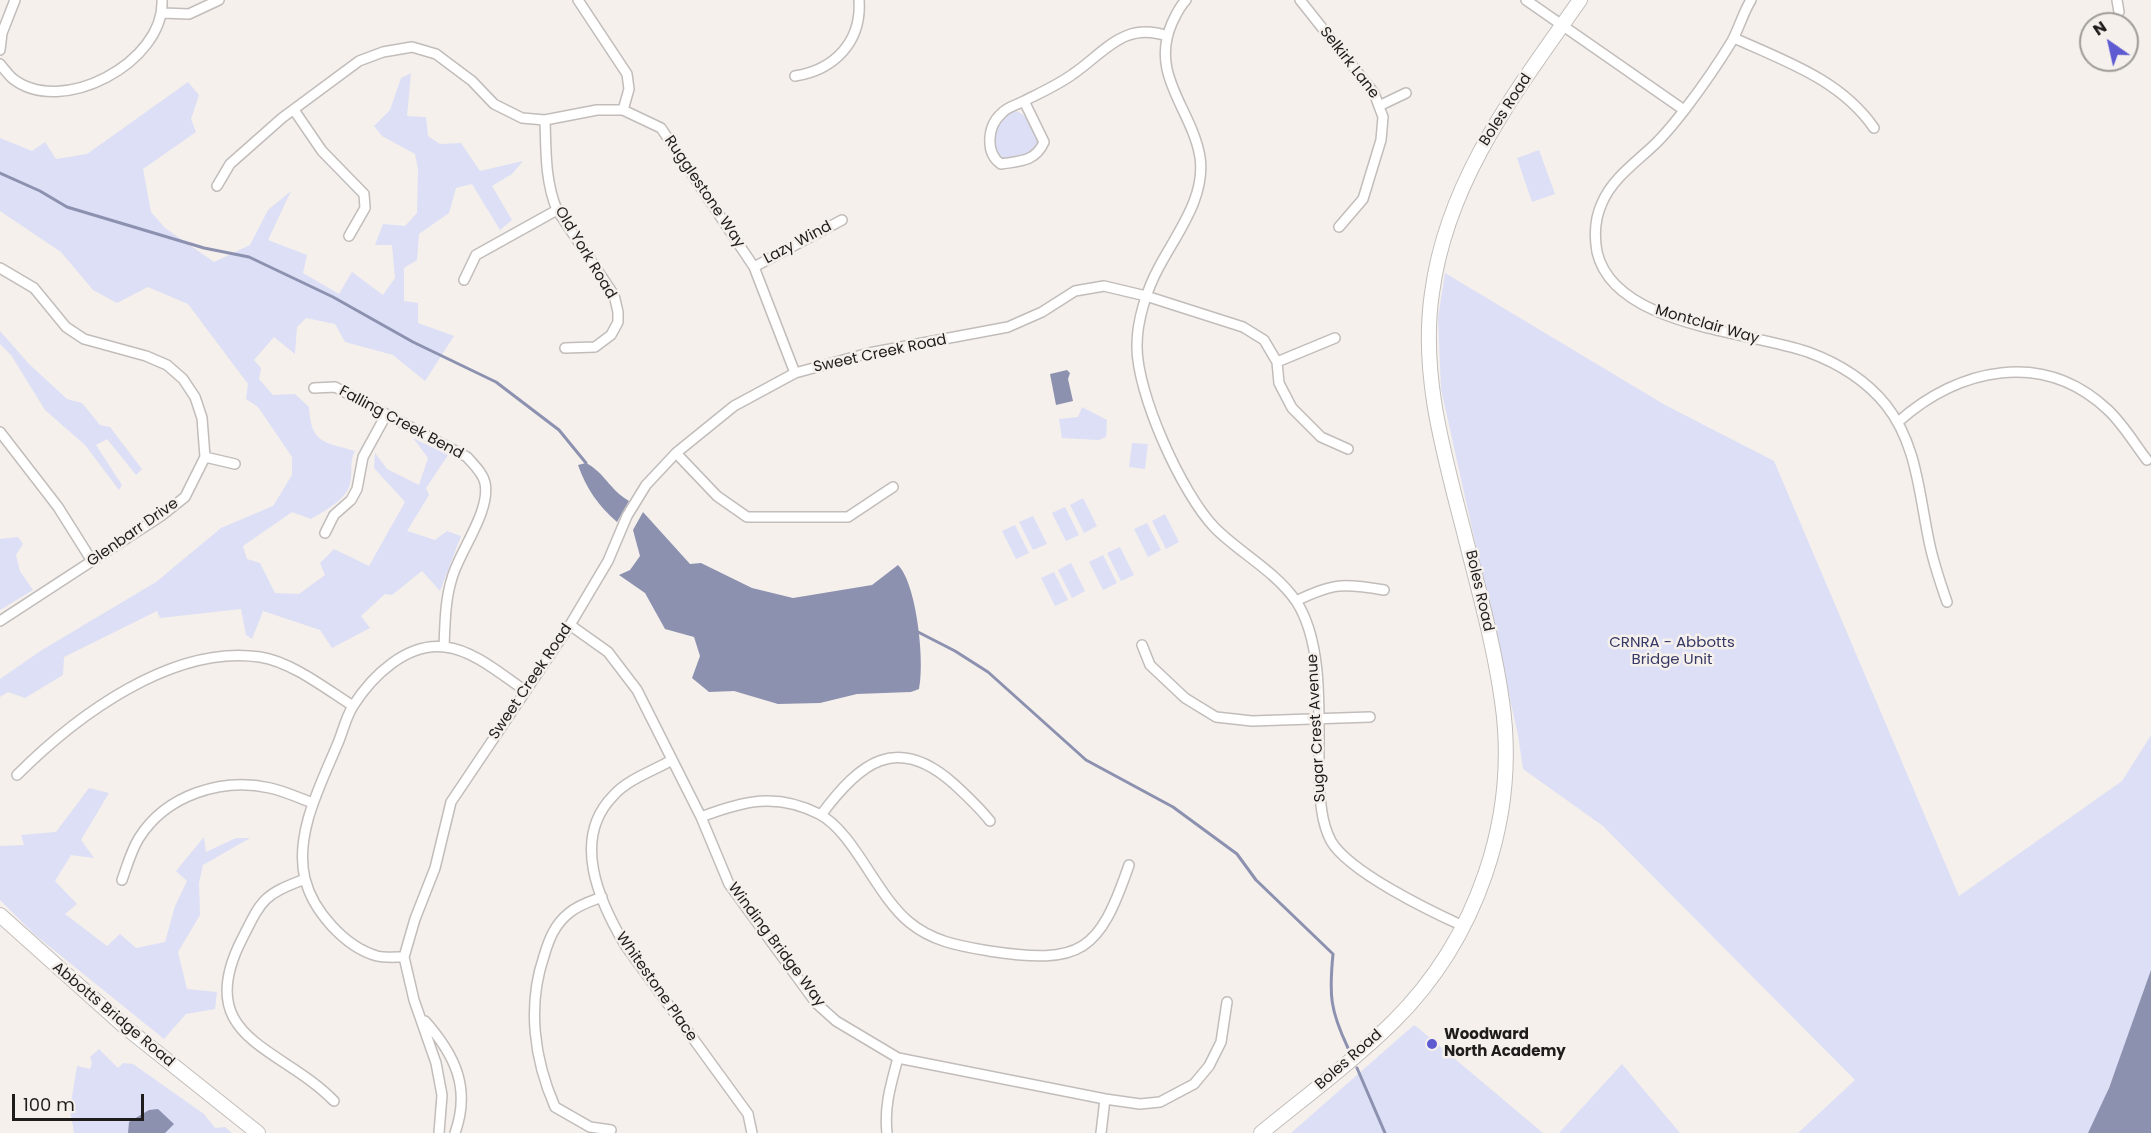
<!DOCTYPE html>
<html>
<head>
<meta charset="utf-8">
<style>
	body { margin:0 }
	#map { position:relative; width:2151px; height:1133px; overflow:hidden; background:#f5f0ec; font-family:Poppins,sans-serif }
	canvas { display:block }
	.north { position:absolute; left:2079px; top:12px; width:60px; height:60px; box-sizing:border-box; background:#f5f0ec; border:2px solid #9f9c98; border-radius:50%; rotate:326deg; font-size:16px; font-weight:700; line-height:24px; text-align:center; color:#1e1d1b }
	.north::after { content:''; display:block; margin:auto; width:21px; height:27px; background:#5d5ad2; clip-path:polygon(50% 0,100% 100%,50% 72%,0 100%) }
	.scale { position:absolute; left:12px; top:1094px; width:132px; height:27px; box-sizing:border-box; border:3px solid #1e1d1b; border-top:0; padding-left:8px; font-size:18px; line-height:21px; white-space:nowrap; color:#1e1d1b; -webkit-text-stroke:4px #f5f0ec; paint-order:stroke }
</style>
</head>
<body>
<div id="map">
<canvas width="2151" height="1133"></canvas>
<div class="north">N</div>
<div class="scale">100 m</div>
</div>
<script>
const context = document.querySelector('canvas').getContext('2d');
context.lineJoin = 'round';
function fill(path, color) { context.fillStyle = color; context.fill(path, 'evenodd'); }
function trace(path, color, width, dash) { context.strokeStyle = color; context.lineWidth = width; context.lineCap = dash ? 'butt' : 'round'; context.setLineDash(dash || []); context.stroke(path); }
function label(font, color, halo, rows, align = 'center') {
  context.font = font + ' Poppins,sans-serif'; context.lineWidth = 5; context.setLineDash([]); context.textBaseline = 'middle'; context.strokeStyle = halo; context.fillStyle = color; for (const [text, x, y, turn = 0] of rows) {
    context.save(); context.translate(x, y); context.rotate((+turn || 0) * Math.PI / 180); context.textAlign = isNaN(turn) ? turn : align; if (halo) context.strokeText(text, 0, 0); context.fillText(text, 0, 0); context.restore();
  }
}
fill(new Path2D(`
	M411 73 407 116 426 117 428 136 440 144 461 143 480 171 523 161 512 174 492 186 512 220 500 230 472 184 456 188 449 213 419 234 417 260 404 268V301L418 303V323L454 336 425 381 393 355 345 342 335 324 306 318 297 327 295 354 274 337 254 360 261 368 259 379 273 395 295 394 309 407C311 444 324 442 355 451 349 462 353 471 350 484 346 500 324 511 311 519L292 512 243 546 247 559 260 563 275 593 299 594 325 575 320 563 334 549 369 566 405 502 374 468 375 453 387 469 419 485 428 458 413 438 448 455 426 488 429 495 407 531 435 540 447 531 461 536 440 591 422 571 392 595 385 594 361 616 370 628 332 648 320 630 263 611 252 639 246 635 241 609 160 618 157 611 64 657 63 675 25 698 8 692 0 697V679L42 650 156 582 221 528 273 506 292 475V457L258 407 246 399 248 384 188 304 148 287 117 303 93 290 61 252 0 211V138L32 151 45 142 56 159 87 154 188 82 199 95 191 119 196 132 143 169 151 212 165 228 214 262 250 245 268 210 291 191 268 240 307 255 303 273 339 294 352 272 383 295 395 278 392 245H375L383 224 405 226 417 213 418 169 415 154 382 136 374 126 390 110 401 78Z
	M1016 111C1029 115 1048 142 1031 153 1028 155 1021 155 1017 156 1010 158 1004 160 998 157 991 139 994 118 1016 111Z
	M1539 150 1555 194 1532 202 1517 158Z
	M1445 273 1665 405 1774 461 1959 896 2122 781 2151 735V1005L2114 1074 2092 1133H1798L1855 1080 1603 826 1523 769 1518 735 1441 389 1438 318Z
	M0 331 29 364 67 399 82 403 100 425 110 427 142 469 136 475 107 439 96 445 122 485 119 490 85 445 45 410 11 355 0 344Z
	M1082 407 1107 420 1106 437 1099 440 1062 438 1059 419 1078 417Z
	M1132 443 1148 444 1145 469 1129 467Z
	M1083 498 1097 526 1084 533 1070 505Z
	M1065 507 1079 535 1066 541 1052 513Z
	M1165 514 1179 542 1166 549 1152 521Z
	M1033 516 1047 544 1033 550 1019 522Z
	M1147 523 1161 550 1148 557 1134 529Z
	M1015 525 1029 553 1016 559 1002 531Z
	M18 537 23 544 16 555 20 571 33 590 0 610V539Z
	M1120 547 1134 575 1121 581 1107 553Z
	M1103 555 1117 583 1103 590 1089 562Z
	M1071 563 1085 591 1072 598 1058 570Z
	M1054 572 1068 600 1055 606 1041 578Z
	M89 788 109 793 81 840 94 858 71 855 55 881 77 904 65 914 107 946 120 934 136 948 165 942 175 906 187 881 176 871 204 837 206 852 236 838H250L203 865 199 883 200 915 178 952 187 989 217 992 215 1009 186 1014 164 1039 34 934 0 900V846L24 845 21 835 56 832Z
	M1414 1025 1417 1027 1543 1133H1291Z
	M99 1049 118 1068 123 1063 133 1064 204 1114 215 1128 225 1127 232 1133H74L70 1109 77 1066 90 1069 92 1063 90 1057Z
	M1622 1064 1680 1133H1559Z`), '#dcdff5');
fill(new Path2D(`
	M1067 370 1070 373 1068 379 1073 401 1056 405 1050 374Z
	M586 463C604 472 610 490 629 501L617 522C598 505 587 490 578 465Z
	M643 512 690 564 701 563 752 588 793 598 872 585 898 565C917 584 925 663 919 689L911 692 857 694 820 703 778 704 734 691 709 692 692 678 700 656 694 637 665 629 645 593 619 575 630 570 640 556 633 530Z
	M2151 970V1133H2088L2109 1088Z
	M158 1109 174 1124 165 1133H128L129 1122 149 1110Z`), '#8d91b0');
trace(new Path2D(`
	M0 173 40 191 67 207 204 248 249 257 333 297 413 342 496 382 559 430 586 463
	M918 632 955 651 988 672 1086 760 1173 807 1237 854 1256 880 1333 954C1329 995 1330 1010 1348 1048
	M1357 1068 1385 1133`), '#8d91b0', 3);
const street = new Path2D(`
	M578 0 627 74 629 89 623 110
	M1186 0C1179 7 1176 15 1172 23 1149 75 1192 109 1200 157 1206 197 1177 233 1159 267 1147 289 1137 320 1137 345 1136 393 1182 494 1215 528 1240 553 1275 571 1296 601 1325 645 1318 721 1319 772 1320 794 1320 821 1331 841 1349 872 1430 911 1463 926
	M1300 0 1374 93 1383 117 1381 140 1363 199 1339 227
	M1526 0 1684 110
	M1751 0C1743 13 1739 28 1732 41 1718 64 1702 87 1686 108 1676 121 1665 135 1653 146 1635 163 1612 179 1602 203 1595 218 1594 235 1597 252 1614 326 1747 331 1808 352 1838 363 1865 379 1886 405 1917 444 1919 494 1929 541 1933 562 1940 582 1947 602
	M2117 0 2119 12
	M163 13 189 14 219 0
	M1734 38C1785 61 1841 80 1874 128
	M0 50 2 33 15 0
	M0 64C4 69 8 74 12 78 61 118 165 62 162 0
	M795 76C834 70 862 42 859 0
	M1024 101 1044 142C1035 162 1020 161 1001 164 985 153 987 126 1002 113 1007 107 1017 105 1024 101Z
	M1024 101C1040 93 1058 85 1073 74 1105 52 1124 21 1167 36
	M1381 105 1406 93
	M294 110 322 151 364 194 365 208 349 236
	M545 120C546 151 545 181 557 210L614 295 618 312V322L611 335 595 347 565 348
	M217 186 230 164 282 118 359 61 383 52 412 47 436 54 472 81 494 104 522 118 545 120 597 110H623L661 128 754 267 795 373
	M754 267 842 220
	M0 268 34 288 66 327 84 339 146 356 167 365 183 379 195 397 202 418 205 457 185 497 161 516 0 621
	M464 280 476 255 557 210
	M1277 362 1335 338
	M314 388 335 387 467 457C474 465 483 473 485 483 491 511 459 552 452 578 445 600 445 624 444 647
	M1898 422C1959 368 2043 349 2108 410 2123 424 2134 443 2147 460
	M0 432 58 507 92 561
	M676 453 717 496 747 517H848L893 487
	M205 457 235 464
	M325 533 334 515 351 500 357 489 363 457 386 415
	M1296 601C1333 583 1343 583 1384 590
	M570 625 608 652 637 690 701 817 729 884 816 1003 836 1021 898 1058 1105 1099 1140 1104 1160 1102 1194 1084 1209 1066 1221 1042 1227 1002
	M1142 645 1150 665 1185 698 1216 717 1252 721 1370 717
	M672 760C653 771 628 779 613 796 571 839 599 901 625 945L748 1114 752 1133
	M17 775C76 716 172 644 260 657 292 662 326 689 353 706
	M821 815C860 762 897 733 954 784 967 796 979 807 990 821
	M701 817C743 801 776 792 819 814 854 832 876 895 909 922 933 942 960 946 989 951 1082 965 1099 952 1129 865
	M305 879C263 895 262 899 242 939 191 1039 281 1046 334 1101
	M122 880C127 866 131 851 139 838 166 795 222 777 270 788 284 791 299 798 313 803
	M602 897C591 901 578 905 569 913 555 924 549 939 544 956 527 1006 534 1059 555 1107L590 1127 611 1130
	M404 957C396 957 385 958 377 956 345 947 313 911 305 879 294 834 321 784 338 743 343 731 346 717 353 706 372 676 407 642 445 647 473 650 501 674 524 690
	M425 1021C455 1055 471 1088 455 1133
	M439 1133 442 1095 436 1063 414 1000 404 957 415 919 435 868 451 802 570 625 608 561 627 516 646 485 676 453 734 406 795 373 869 353 1008 327 1042 312 1075 291 1104 286 1146 296 1243 327 1264 340 1277 362 1279 383 1292 408 1321 437 1348 449
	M887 1133C884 1106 891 1084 898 1058
	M1101 1133 1105 1099`);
const secondary = new Path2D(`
	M0 915 124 1026 258 1133
	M1261 1133C1305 1097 1352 1062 1393 1022 1477 939 1519 817 1502 701 1494 644 1478 588 1464 532 1444 454 1420 374 1432 293 1447 180 1516 91 1580 0`);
trace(street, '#c2bdba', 12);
trace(secondary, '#c2bdba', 16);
trace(street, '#fff', 9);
trace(secondary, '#fff', 14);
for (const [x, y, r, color] of [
	[1432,1044,6,"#5d5ad2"]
]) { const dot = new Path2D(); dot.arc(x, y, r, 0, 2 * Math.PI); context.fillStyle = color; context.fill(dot); trace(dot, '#f5f0ec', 2); }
label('15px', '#1e1d1b', '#f5f0ec', [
	["Selkirk Lane",1349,63,52],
	["Boles Road",1506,110,-57],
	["Rugglestone Way",704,192,56],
	["Lazy Wind",798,243,-28],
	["Old York Road",585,253,59],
	["Montclair Way",1707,325,16],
	["Sweet Creek Road",880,354,-12],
	["Falling Creek Bend",401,423,28],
	["Glenbarr Drive",133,533,-35],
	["Boles Road",1479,591,77],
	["Sweet Creek Road",531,682,-56],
	["Sugar Crest Avenue",1317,728,-93],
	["Winding Bridge Way",776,945,53],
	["Whitestone Place",656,987,55],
	["Abbotts Bridge Road",113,1015,40],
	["Boles Road",1349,1060,-41]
]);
label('15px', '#373966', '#f5f0ec', [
	["CRNRA - Abbotts",1672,643],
	["Bridge Unit",1672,660]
]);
label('bold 15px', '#1e1d1b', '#f5f0ec', [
	["Woodward",1444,1035],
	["North Academy",1444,1052]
], 'left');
</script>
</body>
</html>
